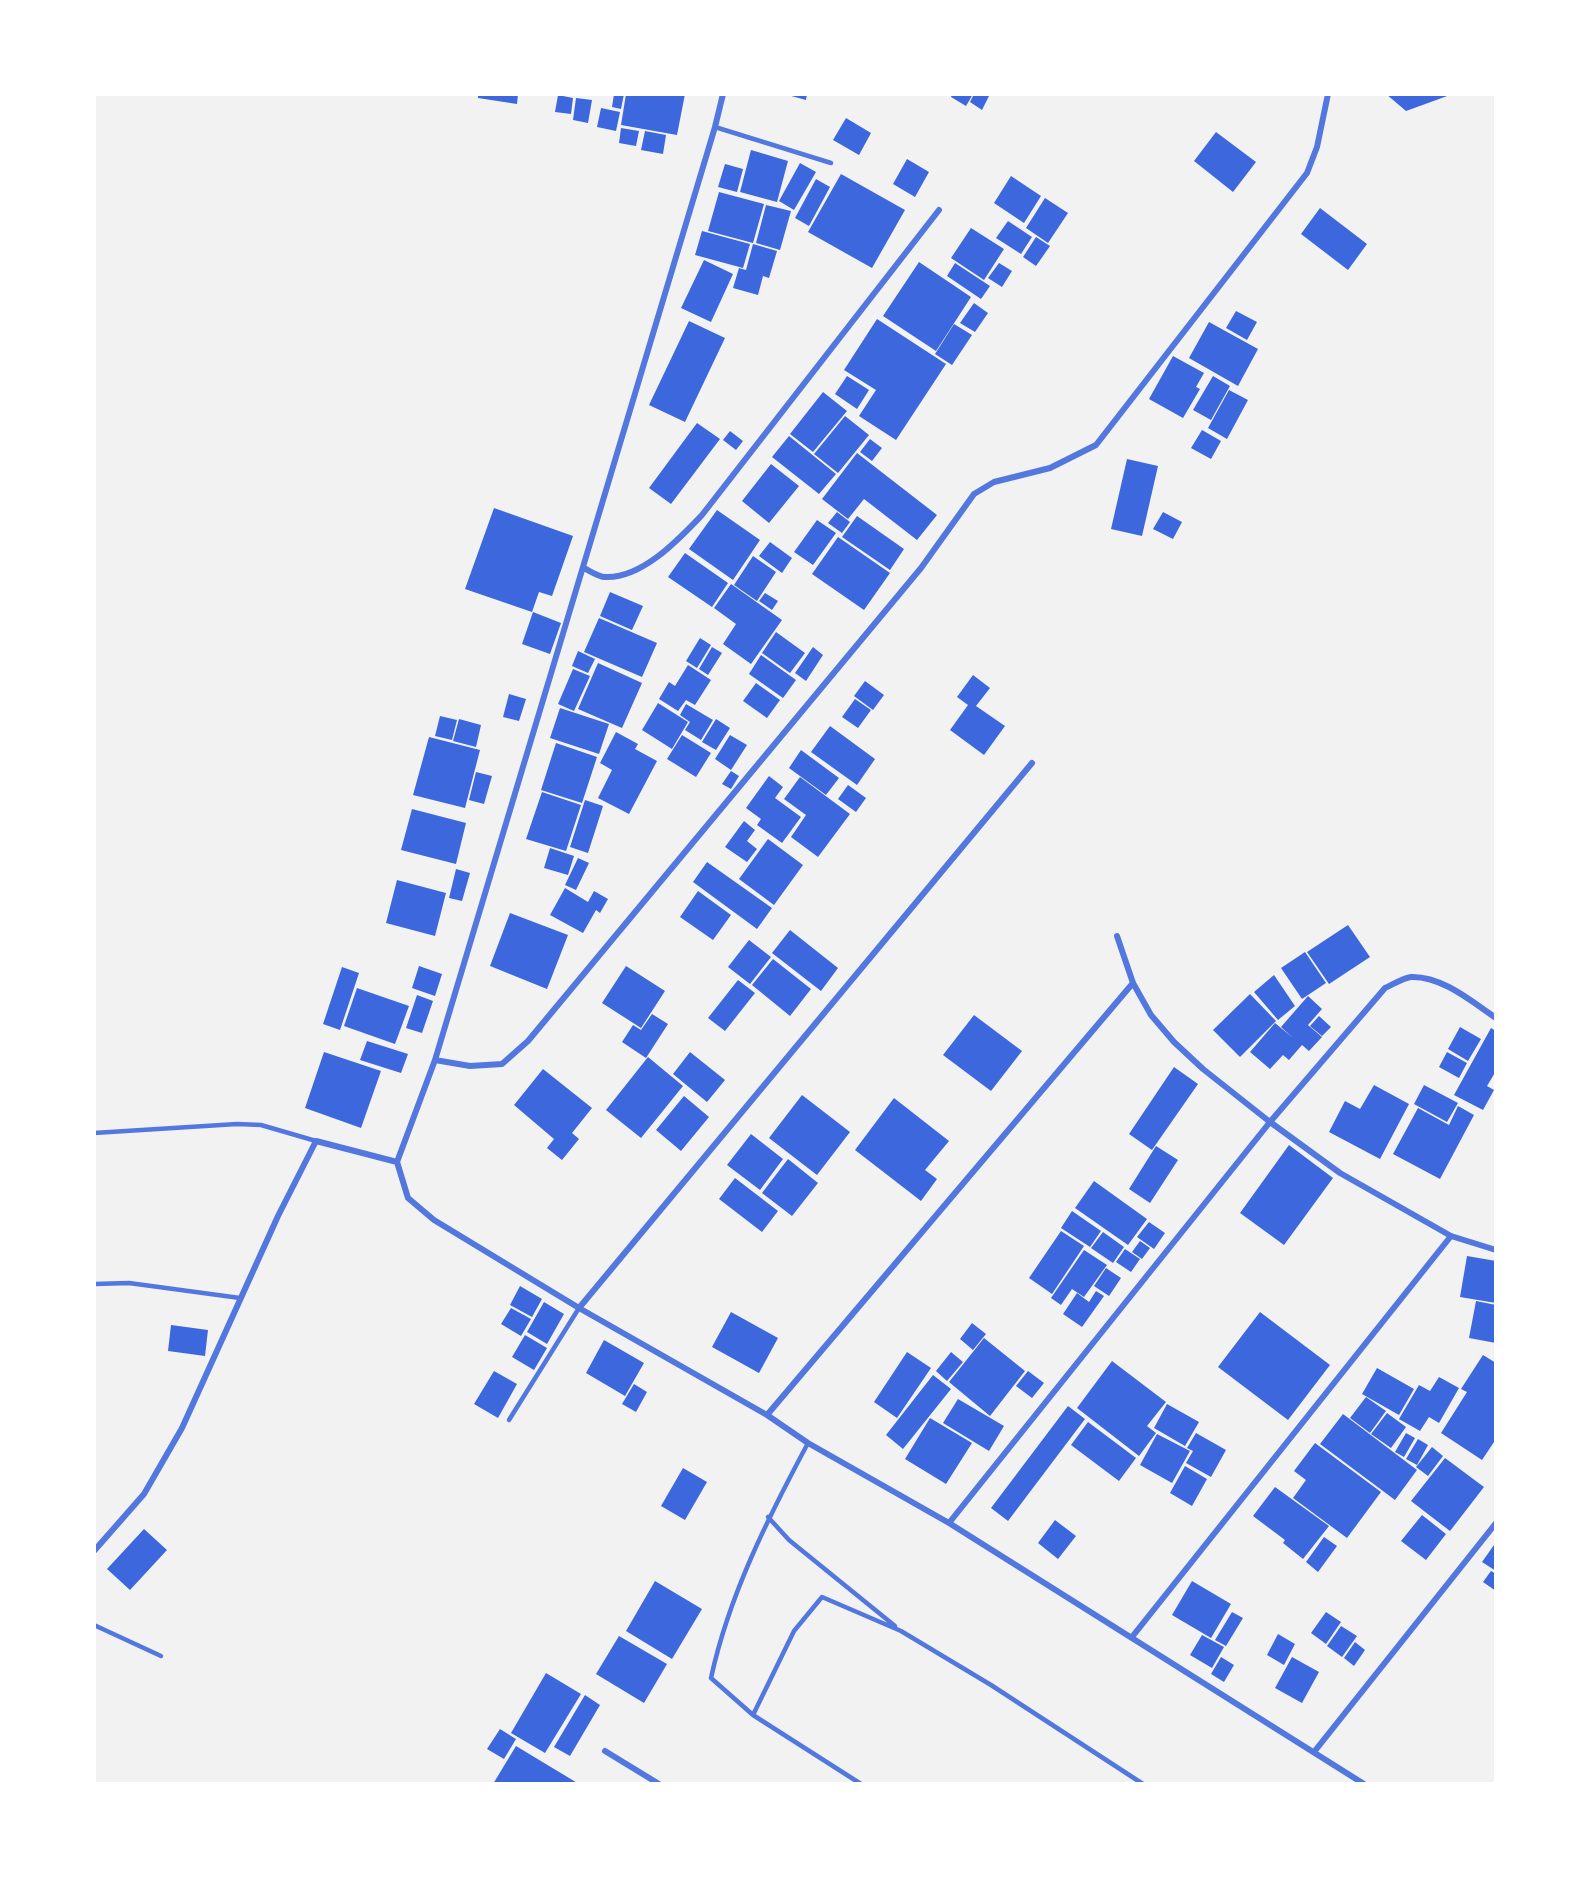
<!DOCTYPE html>
<html>
<head>
<meta charset="utf-8">
<style>
	body { margin:0 }
	#map { position:relative; width:1590px; height:1878px; overflow:hidden; background:#f2f2f2; font-family:Karla,sans-serif }
	canvas { display:block }
	.frame { position:absolute; inset:0; border:96px solid #fff; pointer-events:none }
</style>
</head>
<body>
<div id="map">
<canvas width="1590" height="1878"></canvas>
<div class="frame"></div>
</div>
<script>
const context = document.querySelector('canvas').getContext('2d');
context.lineJoin = 'round';
function fill(path, color) { context.fillStyle = color; context.fill(path, 'evenodd'); }
function trace(path, color, width, dash) { context.strokeStyle = color; context.lineWidth = width; context.lineCap = dash ? 'butt' : 'round'; context.setLineDash(dash || []); context.stroke(path); }
fill(new Path2D(`
	M478 94H518L517 104 478 98Z
	M614 94H624L621 109 612 107Z
	M626 94H685L677 135 621 125Z
	M784 94H807L806 100Z
	M952 94H973L966 106 951 97Z
	M974 94H990L982 110 970 102Z
	M1386 94H1450V95L1406 111Z
	M558 95 573 98 571 114 555 112Z
	M576 98 592 100 588 123 573 120Z
	M601 108 620 112 616 131 597 127Z
	M846 118 871 133 859 155 833 140Z
	M621 128 639 131 636 146 619 143Z
	M645 131 666 135 663 154 641 150Z
	M1216 132 1256 162 1233 192 1194 161Z
	M751 150 788 161 777 202 740 192Z
	M907 159 929 172 915 197 893 184Z
	M800 163 816 172 794 210 779 201Z
	M725 164 743 169 737 192 718 187Z
	M841 174 905 210 872 268 808 232Z
	M1011 176 1041 196 1024 223 994 203Z
	M816 179 830 187 809 226 795 218Z
	M719 192 764 204 753 243 708 231Z
	M1045 198 1068 213 1048 243 1026 228Z
	M766 205 791 211 780 250 756 243Z
	M1320 208 1367 244 1348 270 1301 234Z
	M1008 221 1032 237 1021 254 996 238Z
	M971 228 1004 249 984 280 951 258Z
	M702 231 750 244 743 268 695 255Z
	M1036 237 1050 246 1036 266 1023 257Z
	M753 244 777 251 769 278 763 276 758 295 733 288 739 268 746 270Z
	M704 260 733 274 711 322 681 308Z
	M919 262 971 297 936 351 883 316Z
	M955 263 990 286 981 299 947 276Z
	M999 263 1012 271 1002 287 988 278Z
	M974 303 988 313 975 332 960 323Z
	M1236 311 1257 322 1247 340 1226 328Z
	M877 319 946 364 896 440 859 416 876 390 844 370Z
	M689 321 725 338 685 422 649 405Z
	M1209 322 1258 349 1238 386 1189 358Z
	M954 324 972 335 952 365 935 354Z
	M1173 356 1204 373 1196 387 1200 389 1183 418 1149 399Z
	M847 376 869 390 857 409 835 394Z
	M1213 376 1230 386 1211 420 1193 410Z
	M1229 390 1248 400 1227 439 1208 428Z
	M823 392 847 411 813 452 790 434Z
	M845 416 869 435 838 473 814 454Z
	M697 423 720 439 671 504 649 488Z
	M1202 430 1221 441 1211 459 1191 448Z
	M730 431 743 441 736 450 723 440Z
	M789 436 836 474 819 494 772 457Z
	M870 439 882 448 872 461 860 452Z
	M857 453 937 515 917 540 864 499 848 519 822 499Z
	M1127 459 1158 466 1142 536 1111 529Z
	M771 464 799 486 769 523 742 501Z
	M494 508 573 536 552 596 539 592 532 612 465 589Z
	M717 510 760 540 733 580 689 549Z
	M837 512 850 522 842 533 828 523Z
	M1163 512 1182 522 1173 539 1153 529Z
	M857 516 904 549 890 570 842 537Z
	M817 520 836 533 813 565 794 552Z
	M838 537 890 573 864 610 812 574Z
	M770 542 792 558 782 573 759 556Z
	M685 553 728 583 712 607 668 577Z
	M753 556 776 572 757 601 734 585Z
	M731 584 782 620 751 664 723 644 736 624 714 608Z
	M610 592 643 606 632 630 600 616Z
	M765 593 778 601 772 610 759 601Z
	M533 612 561 623 550 654 522 644Z
	M599 618 657 643 642 677 584 652Z
	M776 632 805 653 790 673 762 653Z
	M700 638 711 645 697 668 686 661Z
	M712 647 722 653 708 675 699 669Z
	M813 647 823 655 806 681 795 673Z
	M578 651 595 659 588 673 572 666Z
	M761 655 796 680 783 698 749 674Z
	M598 663 642 683 622 728 578 709Z
	M688 665 711 680 695 705 686 700 678 711 659 699 669 682 675 686Z
	M573 669 590 676 574 711 558 704Z
	M973 675 990 688 976 706 1005 726 984 755 950 730 968 705 957 697Z
	M865 681 884 695 873 710 854 696Z
	M756 683 780 700 767 718 743 701Z
	M509 694 526 699 519 721 503 717Z
	M855 699 871 710 858 728 842 717Z
	M658 703 688 722 672 749 642 730Z
	M686 704 713 720 701 740 685 730 690 722 680 715Z
	M560 708 609 724 599 754 550 738Z
	M440 716 457 720 452 740 435 736Z
	M459 719 481 725 476 747 453 741Z
	M716 719 730 728 716 750 702 742Z
	M830 726 875 759 857 785 811 752Z
	M616 732 638 744 635 749 657 761 629 814 598 798 612 770 600 763Z
	M682 735 711 753 696 777 667 759Z
	M730 735 747 745 731 770 715 759Z
	M429 737 480 750 465 808 413 795Z
	M556 743 597 757 582 803 541 790Z
	M801 750 839 778 826 795 789 768Z
	M731 771 739 776 731 789 722 784Z
	M476 772 492 776 484 804 469 800Z
	M769 776 783 787 775 798 801 817 782 843 757 825 761 819 746 808Z
	M800 777 850 814 818 857 791 837 806 815 784 799Z
	M848 785 866 798 856 812 838 799Z
	M542 792 581 805 566 851 526 839Z
	M585 800 603 806 588 853 570 847Z
	M412 809 466 823 456 864 401 850Z
	M744 821 755 830 747 841 757 849 747 862 725 847Z
	M768 839 803 865 774 905 739 879Z
	M550 848 574 856 568 875 544 868Z
	M578 858 589 863 576 890 565 885Z
	M707 862 772 908 757 929 693 882Z
	M456 869 470 873 462 901 449 898Z
	M397 880 446 893 435 936 386 923Z
	M565 888 588 902 594 891 608 899 600 913 596 910 583 933 550 915Z
	M698 891 731 915 713 940 680 917Z
	M510 913 568 935 547 989 490 966Z
	M1348 925 1370 957 1329 984 1307 952Z
	M790 930 838 968 821 991 772 953Z
	M749 940 771 957 750 984 728 967Z
	M1305 952 1326 983 1302 999 1281 968Z
	M773 959 811 989 790 1016 752 985Z
	M419 966 442 974 435 996 412 988Z
	M626 966 665 991 641 1028 602 1003Z
	M342 967 359 973 340 1030 323 1024Z
	M1274 975 1295 1006 1278 1020 1254 992Z
	M738 980 755 993 725 1031 708 1018Z
	M357 988 409 1006 395 1044 344 1026Z
	M1250 994 1276 1021 1240 1057 1213 1030Z
	M417 995 433 1001 422 1033 406 1028Z
	M1308 996 1322 1009 1308 1025 1322 1037 1309 1051 1302 1045 1289 1060 1283 1055 1270 1069 1250 1052 1275 1023 1293 1038 1281 1027Z
	M652 1014 668 1024 646 1058 622 1042 633 1025 641 1030Z
	M974 1015 1022 1051 991 1091 943 1055Z
	M1319 1016 1331 1027 1322 1036 1310 1026Z
	M1460 1027 1481 1039 1468 1061 1448 1049Z
	M1491 1028 1496 1031V1071L1487 1086 1494 1090 1483 1110 1454 1095Z
	M367 1041 408 1054 401 1073 360 1060Z
	M324 1052 381 1071 361 1128 305 1108Z
	M690 1052 725 1080 707 1102 673 1074Z
	M1447 1052 1467 1063 1459 1078 1439 1067Z
	M648 1057 683 1086 641 1138 606 1110Z
	M1174 1067 1198 1084 1152 1150 1129 1134Z
	M543 1069 592 1108 572 1133 579 1139 562 1160 547 1148 554 1139 514 1105Z
	M1374 1085 1409 1104 1380 1159 1329 1132 1345 1101 1360 1109Z
	M1424 1085 1458 1103 1447 1122 1414 1104Z
	M802 1095 850 1132 817 1175 769 1138Z
	M684 1096 709 1117 681 1151 656 1130Z
	M894 1098 949 1141 925 1170 937 1179 921 1201 855 1150Z
	M1458 1106 1474 1115 1440 1179 1393 1154 1418 1108 1449 1125Z
	M751 1134 783 1159 760 1190 727 1165Z
	M1289 1145 1333 1178 1284 1245 1240 1213Z
	M1156 1146 1178 1160 1150 1203 1129 1189Z
	M788 1159 818 1183 792 1216 762 1193Z
	M735 1178 778 1211 762 1232 719 1199Z
	M1094 1181 1147 1219 1128 1245 1075 1208Z
	M1072 1211 1101 1231 1090 1247 1061 1228Z
	M1149 1222 1165 1233 1154 1249 1137 1237Z
	M1061 1231 1084 1246 1052 1294 1029 1278Z
	M1103 1232 1124 1247 1113 1263 1091 1248Z
	M1140 1241 1150 1248 1142 1259 1132 1252Z
	M1125 1249 1140 1259 1131 1272 1116 1262Z
	M1084 1250 1107 1265 1084 1297 1072 1289 1061 1305 1051 1298Z
	M1467 1256 1496 1261V1303L1460 1297Z
	M1106 1268 1121 1278 1109 1296 1094 1286Z
	M520 1286 542 1299 532 1317 510 1305Z
	M1096 1291 1104 1296 1082 1327 1063 1314 1077 1293 1089 1302Z
	M1476 1301 1496 1305V1343L1469 1338Z
	M544 1302 564 1314 547 1344 527 1332Z
	M511 1308 531 1319 521 1336 501 1324Z
	M731 1312 778 1338 759 1373 712 1347Z
	M1260 1312 1330 1365 1288 1420 1218 1367Z
	M972 1323 986 1334 973 1350 960 1339Z
	M171 1325 208 1330 205 1356 168 1351Z
	M525 1335 547 1348 534 1370 512 1357Z
	M984 1338 1025 1371 990 1416 949 1382Z
	M604 1340 644 1363 625 1396 586 1373Z
	M907 1352 931 1368 897 1418 874 1402Z
	M951 1352 963 1362 947 1381 936 1371Z
	M1483 1355 1496 1363V1439L1482 1460 1441 1433 1467 1392 1461 1389Z
	M1112 1361 1166 1402 1147 1426 1156 1433 1139 1456 1077 1408Z
	M1377 1368 1414 1389 1399 1415 1362 1394Z
	M494 1371 517 1384 498 1418 474 1404Z
	M1028 1371 1044 1383 1032 1398 1016 1386Z
	M933 1375 951 1389 903 1449 886 1435Z
	M1439 1377 1459 1388 1439 1423 1429 1417 1420 1431 1399 1419 1419 1385 1430 1391Z
	M634 1384 647 1392 636 1412 622 1404Z
	M1366 1397 1386 1411 1370 1433 1350 1418Z
	M958 1399 1004 1426 989 1451 943 1423Z
	M1167 1404 1199 1422 1185 1446 1154 1428Z
	M1068 1406 1085 1419 1008 1521 991 1508Z
	M1387 1413 1406 1427 1391 1448 1371 1434Z
	M1343 1414 1417 1470 1395 1500 1320 1444Z
	M930 1418 972 1443 946 1484 905 1459Z
	M1088 1422 1136 1458 1119 1481 1071 1445Z
	M1196 1433 1226 1450 1211 1477 1186 1463 1193 1451 1187 1448Z
	M1406 1433 1415 1438 1404 1457 1395 1452Z
	M1157 1434 1190 1451 1172 1483 1140 1465Z
	M1418 1439 1428 1445 1417 1465 1406 1459Z
	M1315 1443 1381 1492 1347 1538 1293 1498 1306 1480 1294 1471Z
	M1432 1447 1443 1456 1428 1476 1416 1467Z
	M1445 1458 1484 1487 1450 1531 1411 1501Z
	M1185 1466 1207 1479 1192 1506 1170 1493Z
	M683 1468 707 1482 685 1520 661 1506Z
	M1275 1487 1329 1526 1303 1559 1283 1543 1285 1540 1253 1516Z
	M1422 1515 1446 1534 1426 1560 1401 1541Z
	M1055 1520 1076 1536 1058 1559 1038 1543Z
	M144 1529 167 1550 130 1590 107 1569Z
	M1324 1537 1337 1546 1318 1572 1306 1562Z
	M1494 1545 1496 1546V1571L1482 1562Z
	M1491 1571 1496 1574V1591L1483 1582Z
	M655 1581 702 1609 672 1659 626 1631Z
	M1192 1581 1231 1604 1211 1638 1172 1615Z
	M1232 1612 1243 1618 1226 1646 1215 1640Z
	M1326 1612 1341 1622 1326 1644 1311 1633Z
	M1341 1626 1357 1636 1342 1657 1327 1646Z
	M1278 1634 1295 1644 1284 1665 1267 1655Z
	M1202 1635 1224 1647 1212 1668 1190 1655Z
	M619 1636 667 1664 644 1703 596 1674Z
	M1355 1642 1365 1650 1354 1666 1344 1658Z
	M1221 1657 1234 1665 1224 1682 1211 1674Z
	M1292 1657 1319 1672 1302 1703 1275 1688Z
	M546 1673 581 1694 545 1753 511 1733Z
	M585 1695 600 1705 570 1756 554 1747Z
	M500 1729 516 1739 504 1759 487 1749Z
	M516 1746 579 1784H493Z`), '#3d67dc');
trace(new Path2D(`
	M715 127 831 163
	M94 1133 237 1124 261 1125 316 1141
	M94 1284 129 1283 240 1298
	M509 1420 579 1308
	M808 1443C768 1518 729 1595 711 1678L753 1715 794 1631 822 1597 901 1631 991 1685 1143 1784
	M768 1517 789 1540 895 1626
	M94 1625 161 1656
	M753 1715 861 1784`), '#5277de', 4.5);
trace(new Path2D(`
	M723 94 715 127 435 1060 397 1162 408 1198 434 1220 579 1308 767 1415 808 1443 949 1523 1364 1784
	M584 568C590 571 599 577 605 577 642 579 679 539 702 515L939 210
	M1117 936 1133 983 1151 1015 1174 1042 1203 1069 1270 1122 1340 1173 1451 1236 1496 1250
	M435 1060 470 1066 502 1064 528 1041 921 568 974 494 994 482 1050 468 1096 445 1307 173 1317 147 1328 94
	M579 1308 1032 763
	M767 1415 1133 983
	M949 1523 1270 1122 1385 988C1392 985 1403 978 1411 977 1442 976 1471 1001 1496 1018
	M94 1551 144 1494 182 1428 278 1216 316 1141 397 1162
	M1132 1637 1451 1236
	M605 1751 659 1784
	M1314 1752 1496 1523`), '#5277de', 6);
</script>
</body>
</html>
